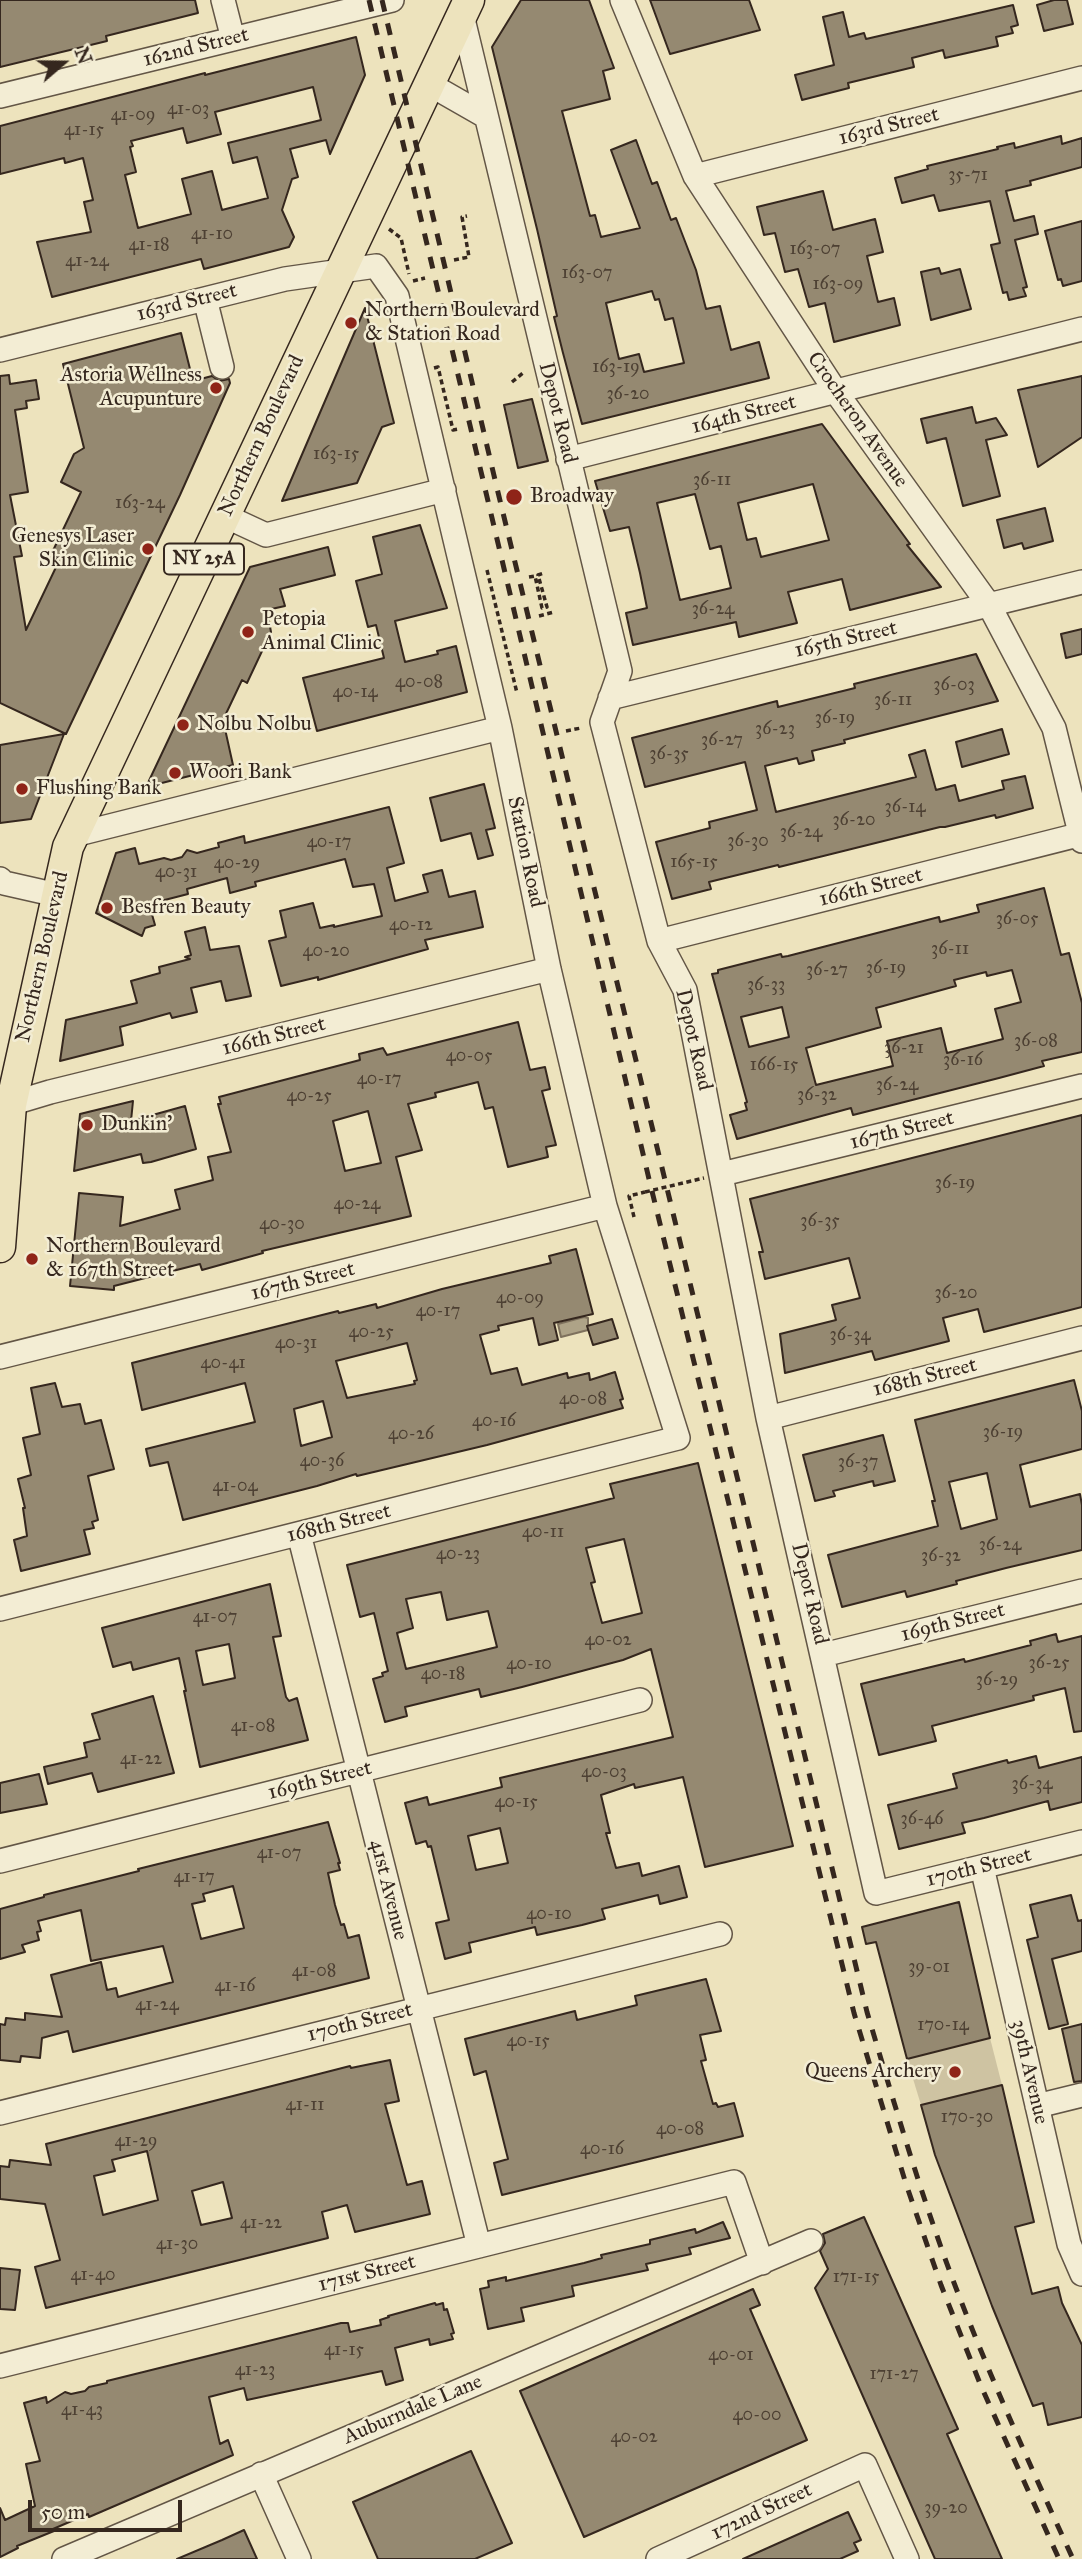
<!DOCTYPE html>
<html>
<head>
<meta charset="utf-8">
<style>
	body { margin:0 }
	#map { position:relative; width:1082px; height:2559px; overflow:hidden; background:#ede3bd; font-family:"IM FELL Great Primer",serif }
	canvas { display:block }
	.north { position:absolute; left:28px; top:28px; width:70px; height:70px; -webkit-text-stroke:5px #f3edd4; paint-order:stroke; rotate:70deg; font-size:19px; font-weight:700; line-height:28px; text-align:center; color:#35271e }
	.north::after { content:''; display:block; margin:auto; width:24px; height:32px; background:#35271e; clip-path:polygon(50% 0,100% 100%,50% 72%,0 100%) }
	.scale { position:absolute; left:28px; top:2500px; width:154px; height:32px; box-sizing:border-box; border:4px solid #35271e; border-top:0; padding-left:9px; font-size:21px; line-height:24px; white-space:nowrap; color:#35271e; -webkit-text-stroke:5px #f3edd4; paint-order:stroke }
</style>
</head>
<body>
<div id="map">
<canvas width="1082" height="2559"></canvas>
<div class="north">N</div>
<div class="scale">50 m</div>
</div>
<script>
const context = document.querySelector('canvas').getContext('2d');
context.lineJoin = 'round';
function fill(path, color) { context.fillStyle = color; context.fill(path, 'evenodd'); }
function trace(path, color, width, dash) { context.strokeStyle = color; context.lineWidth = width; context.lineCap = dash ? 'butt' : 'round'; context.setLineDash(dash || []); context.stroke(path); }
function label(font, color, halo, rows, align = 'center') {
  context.font = font + ' "IM FELL Great Primer",serif'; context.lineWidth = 5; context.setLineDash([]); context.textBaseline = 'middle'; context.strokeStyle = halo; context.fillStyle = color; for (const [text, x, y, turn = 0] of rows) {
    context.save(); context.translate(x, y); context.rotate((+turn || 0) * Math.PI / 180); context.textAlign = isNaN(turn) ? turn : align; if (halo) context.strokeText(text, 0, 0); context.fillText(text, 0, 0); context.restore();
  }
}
fill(new Path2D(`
	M990 2038 1002 2085 921 2105 907 2059Z`), '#cec3a2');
const water = new Path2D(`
	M584 1317 588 1318V1330L561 1337 558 1324Z`);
fill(water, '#aea387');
trace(water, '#7e715d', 2);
const building = new Path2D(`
	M0 0H195L198 13 106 36 107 41 0 67Z
	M521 0H589L614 68 603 71 610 99 562 111 590 216 595 215 601 237 640 228 611 150 636 140 652 184 657 182 671 220 676 218 696 270 706 309 720 306 731 350 759 342 769 378 582 424 563 353 554 317 557 316 537 229 492 47ZM652 291 655 300 659 299 665 320 673 318 684 363 644 372 639 354 619 359 606 303Z
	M650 0H749L760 30 670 54Z
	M1054 0H1067L1073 24 1044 31 1037 5Z
	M1013 5 1018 25 1011 27 1013 33 996 37 998 46 945 58 943 50 912 58 914 67 848 83 849 88 802 100 795 75 834 65 823 17 843 12 849 37 864 33 866 39Z
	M356 37 365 75 330 154 326 140 290 149 298 177 292 179 282 210 294 237 289 247 204 269 201 259 52 297 37 242 91 232 84 202 93 200 83 158 65 163 64 158 0 174V126L205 73V75ZM313 87 321 120 228 143 233 163 257 157 268 198 222 210 212 171 182 179 191 214 138 228 125 175 136 172 130 147 133 146 131 141 183 128 187 143 221 134 215 112Z
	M1061 136 1062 144 1082 138V167L1030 181 1031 185 1006 191 1014 221 1034 216 1038 234 1015 240 1027 287 1023 288 1026 296 1009 300 1007 292 1003 293 991 245 1000 243 990 201 939 211 934 195 902 203 895 178 928 169 927 166 998 149 997 147 1014 143 1015 148Z
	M823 191 833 230 875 219 883 252 867 256 878 302 894 298 900 325 834 342 825 303 809 307 798 269 785 272 775 233 764 235 757 207Z
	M1082 221V281L1063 286 1061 279 1058 280 1045 231Z
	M939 268 941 274 960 269 971 309 931 320 921 272Z
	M365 308 394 423 382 427 357 483 282 501Z
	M181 333 193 381 212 376 219 381 229 379 230 383 180 495 66 734 0 703V376L9 375 10 384 36 380 39 399 26 401 27 408 15 410 28 492 10 495 22 556 14 557 26 630 58 563 49 559 81 492 61 482 74 454 84 448 63 364Z
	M1082 376V437L1038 467 1018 390Z
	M532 399 548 461 518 468 504 405Z
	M972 407 976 423 996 418 1007 435 986 440 1000 496 963 506 946 438 927 443 921 419Z
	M822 424 910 544 907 545 941 587 850 610 842 579 788 592 797 623 739 637 736 622 633 645 626 613 647 608 640 573 629 527 610 531 595 481ZM813 484 829 540 761 557 756 538 747 540 738 503ZM695 494 710 549 721 546 731 588 680 600 657 503Z
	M1045 508 1053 541 1024 549 1022 543 1004 548 997 520Z
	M420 525 447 608 395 621 405 662 438 654 437 651 456 646 467 692 317 731 303 678 384 658 376 625 368 627 356 581 382 574 373 537Z
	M328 547 335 575 280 589 285 606 267 610 271 632 247 683 242 680 223 720 233 765 146 787 250 567Z
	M1082 629V654L1066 658 1061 634Z
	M976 654 998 701 844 740 845 743 812 751 814 760 799 764 797 758 765 766 776 812 916 777 909 755 925 750 936 790 955 785 959 801 1004 789 1002 781 1025 776 1033 808 996 818 995 815 945 827H940L779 867 778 865 709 882 711 889 672 899 656 842 710 828 709 822 757 810 745 762 645 787 632 738 777 701 778 707 855 688 854 684Z
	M1002 729 1009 754 962 767 956 742Z
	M64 734 31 819 0 823V745Z
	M484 784 495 828 486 830 493 855 478 859 471 833 441 841 430 798Z
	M389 807 404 863 387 868 395 901 428 892 423 875 442 870 449 897 475 891 483 927 425 940 428 949 385 961 318 980V977L281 986 269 941 286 937 280 911 313 903 320 928 334 925V927L382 916 374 884 353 887 345 859 255 882 256 886 230 893 227 878 187 889 188 894 149 904 155 925 145 928 142 936 96 913 116 853 135 848 139 864 164 858 171 860 182 857 187 850 197 853 219 847 218 843 244 836 245 843Z
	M1044 888 1061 955 1069 953 1082 1003V1052L1042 1061 1044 1066 999 1078 853 1115 851 1108 737 1139 730 1115 747 1110 745 1103 747 1102 712 974 718 973V970L781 954 782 957 788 956 939 917 940 922 979 912 977 905ZM1012 970 1021 1002 995 1009 1003 1039 947 1053 941 1028 887 1041 893 1066 816 1085 806 1048 881 1027 876 1008 956 986 954 980 986 972 987 976ZM782 1007 789 1037 749 1047 741 1017Z
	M205 927 210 950 239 946 251 996 226 1001 221 981 191 988 197 1012 172 1018 170 1013 120 1027 123 1045 60 1061 66 1020 137 1003 131 981 160 973 159 967 190 959 185 957 191 955 185 932Z
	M518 1022 530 1070 545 1067 550 1089 542 1091 556 1145 546 1147 548 1157 508 1167 493 1107 485 1109 478 1082 435 1093 436 1097 408 1104 422 1150 396 1157 411 1216 262 1251 263 1253 202 1270 200 1264 114 1286V1290L70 1286 79 1193 123 1197 120 1226 180 1209 175 1190 213 1180 208 1157 231 1152 218 1104H221L219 1097 360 1060 359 1054 383 1048 387 1055ZM368 1111 381 1163 345 1171 333 1121Z
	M133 1101 131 1121 185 1106 196 1149 151 1162 143 1163 141 1154 74 1171 80 1114Z
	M1082 1115V1307L984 1332 978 1309 943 1318 949 1341 875 1360 872 1351 785 1373 780 1334 836 1320 832 1305 860 1298 849 1258 765 1279 759 1252H763L750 1199Z
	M576 1249 593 1314 554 1323 558 1340 539 1345 533 1318 498 1326 499 1330 480 1335 491 1374 517 1368 522 1385 567 1373 568 1378 589 1373 590 1380 615 1372 623 1399 620 1400 623 1408 487 1445 357 1476 356 1474 317 1486 183 1520 168 1462 150 1466 146 1449 255 1422 245 1383 142 1410 132 1363 338 1311 339 1313 376 1304 377 1308 442 1289 551 1263 549 1256ZM407 1343 417 1380 414 1381 415 1384 347 1398 336 1361ZM323 1401 332 1437 301 1446 294 1409Z
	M612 1319 618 1338 593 1345 587 1326Z
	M1074 1380 1082 1411V1449L1020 1465 1030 1507 1080 1494 1082 1505V1550L1006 1568 956 1581 957 1584 907 1597 905 1591 842 1607 828 1555 938 1526 932 1501H935L915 1420ZM987 1473 997 1519 961 1529 949 1482Z
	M55 1383 62 1407 80 1404 85 1424 101 1420 114 1469 88 1476 98 1520 92 1522 94 1528 84 1530 90 1554 21 1571 14 1540 27 1536 23 1508H25L18 1479 31 1475 23 1438 40 1434 31 1388Z
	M883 1435 895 1481 874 1486 873 1481 833 1491 835 1496 815 1501 803 1455Z
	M698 1463 793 1846 705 1867 683 1777 635 1788 634 1784 601 1795 610 1833H606L616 1868 639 1863 642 1876 679 1866 687 1897 660 1904 658 1895 602 1909 605 1919 582 1925 537 1935 535 1927 469 1943 471 1952 445 1959 436 1923 449 1920 431 1846 428 1847 426 1841 416 1844 405 1803 427 1797 429 1805 502 1787 500 1778 673 1737 651 1649 623 1660 522 1687 481 1697 479 1689 405 1707 407 1716 385 1722 373 1679 383 1676 382 1673 388 1671 374 1613 360 1617 347 1565 614 1498 610 1484ZM624 1539 642 1613 602 1623 591 1583 595 1582 586 1548ZM441 1592 447 1620 488 1611 497 1647 406 1669 397 1633 413 1628 406 1599ZM500 1828 508 1863 476 1870 468 1836Z
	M270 1584 281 1636 273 1637 286 1697 289 1701 297 1698 308 1740 200 1767 184 1691H186L179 1658 133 1670 131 1662 113 1667 102 1628ZM229 1644 235 1678 203 1685 196 1651Z
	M1056 1634 1058 1642 1082 1636V1731L1074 1732 1065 1688 1033 1696 1034 1700 932 1726 936 1741 879 1755 861 1684 964 1659 965 1662 1031 1645 1030 1641Z
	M153 1696 174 1773 98 1792 92 1773 48 1784 44 1767 87 1757 84 1743 100 1739 92 1714Z
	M1036 1756 1039 1768 1082 1757V1802L1050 1810 1048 1801 984 1818 962 1823 965 1833 899 1849 888 1805 957 1788 953 1774 1007 1760 1008 1763Z
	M39 1774 47 1804 0 1813V1783Z
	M328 1822 340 1863H338L340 1870 328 1873 335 1905 341 1925 344 1924 348 1938 359 1935 369 1978 73 2052 68 2031 42 2038 40 2058 21 2056 20 2062 0 2060V2024L5 2025 6 2018 25 2020V2013L62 2017 51 1975 101 1962 107 1990 116 1988 118 1997 173 1982 163 1946 91 1961 81 1910 38 1921 41 1931 37 1932 39 1940 22 1945 25 1952 0 1959V1909L44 1897V1895L139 1871 138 1869ZM233 1886 244 1928 201 1939 192 1904 205 1901 203 1894Z
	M1071 1895 1078 1921 1082 1920V1951L1052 1959 1068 2024 1049 2029 1027 1940 1038 1937 1030 1905Z
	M959 1902 990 2038 907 2059 876 1942 866 1944 862 1927Z
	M706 1979 721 2031 700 2035 706 2060 701 2061 713 2104 716 2103 718 2107 734 2103 743 2136 502 2195 494 2163 508 2159 486 2071 474 2075 465 2039 575 2011 577 2020 637 2005 635 1996Z
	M1082 2024V2081L1074 2082 1062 2029Z
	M390 2060 399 2101 385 2104 407 2185 422 2181 430 2214 355 2232 347 2205 322 2212 328 2238 46 2308 35 2267 60 2260 45 2204 0 2199V2166L9 2167 10 2160 51 2165 46 2144 350 2066 351 2068ZM147 2151 158 2200 103 2215 94 2176 115 2171 112 2160ZM223 2182 232 2218 201 2225 192 2191Z
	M1002 2085 1034 2222 1015 2227 1032 2294 1058 2287 1062 2303 1082 2345V2417L1048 2425 1043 2403 1033 2406 992 2306 935 2155 921 2105Z
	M864 2217 958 2429 947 2434 1002 2559H935L815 2288 828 2269 820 2251 825 2243 823 2234Z
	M723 2222 730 2238 689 2248 691 2254 646 2264 648 2270 572 2286 574 2296 521 2308 524 2321 488 2329 480 2289 489 2287 488 2281 506 2277V2281L584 2263 602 2258 601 2255 650 2244V2240L695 2229 696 2233Z
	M0 2268 20 2270 15 2310 0 2309Z
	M753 2289 760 2305 750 2309 807 2440 584 2537 520 2391Z
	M435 2303 436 2305 443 2303 444 2310 447 2309 454 2333 451 2334 453 2339 430 2345 429 2339 395 2348 403 2380 386 2385 382 2371 247 2400 244 2388 209 2397 220 2444 228 2440 233 2455 89 2517 88 2514 53 2529 54 2531 17 2546 18 2548 0 2557V2508L5 2520 35 2506 26 2464 40 2461 24 2403 46 2397 47 2403 65 2392 71 2394 85 2391 89 2387 107 2383V2381L341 2323H348L350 2332 381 2325 380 2320 389 2317 388 2316Z
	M471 2451 512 2543 475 2559H378L353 2502Z
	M848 2512 861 2540 854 2543 858 2551 840 2559H743Z
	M244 2530 257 2559H177L222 2540Z`);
fill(building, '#958971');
trace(building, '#35271e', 2);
const minor = new Path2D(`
	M223 0 233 39
	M622 0 695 176 836 392 989 605 1054 728 1082 841
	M462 15 620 671 602 722 659 941 685 990 768 1418 876 1893 1082 1842
	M429 84 485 116
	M0 96 392 0
	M695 176 1082 78
	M205 299 222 367
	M0 350 285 279 376 266 397 296 500 728 549 969 605 1206 678 1438 0 1609
	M568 459 1082 329
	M225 516 266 535 444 490
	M610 698 1082 582
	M74 835 500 728
	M0 879 4 883 57 895
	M659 941 1082 834
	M0 1107 50 1092 549 969
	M722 1174 1082 1086
	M0 1357 605 1206
	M768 1418 1082 1338
	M299 1534 479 2246
	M823 1655 1082 1591
	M0 1861 640 1700
	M982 1867 1069 2244 1082 2274
	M1037 2106 1082 2095
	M0 2113 720 1934
	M0 2366 734 2182 762 2263
	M261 2474 299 2559
	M64 2559 811 2241
	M658 2559 865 2465 907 2559`);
const major = new Path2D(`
	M0 1247 11 1105 68 847 469 0`);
trace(minor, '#635646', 26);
trace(major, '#35271e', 33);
trace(new Path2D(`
	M389 229 401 238 409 274
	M454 260 469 257 462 217 467 216
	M413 281 425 278
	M434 368 438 367 453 430 459 429
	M512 382 523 373
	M487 570 517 693
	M529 577 535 576 542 608 547 607 538 575 544 573
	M539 616 554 612
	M566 731 581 728
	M634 1217 629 1196 645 1192`), '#35271e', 3.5, [5, 3.5]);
trace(minor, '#f3edd4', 23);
trace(major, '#ede3bd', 30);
trace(new Path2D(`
	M369 0 649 1179 854 2013 906 2184 941 2285 981 2386 1059 2559
	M382 0 496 484 867 2012C896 2109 924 2206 961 2301 995 2388 1034 2474 1073 2559`), '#35271e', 5, [12, 12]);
trace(new Path2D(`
	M645 1192 704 1178`), '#35271e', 3.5, [5, 3.5]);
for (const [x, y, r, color] of [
	[351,323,7,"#8f2418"],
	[216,388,7,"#8f2418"],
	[514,497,9,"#8f2418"],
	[148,549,7,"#8f2418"],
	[248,632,7,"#8f2418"],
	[183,725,7,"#8f2418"],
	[175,773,7,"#8f2418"],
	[22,789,7,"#8f2418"],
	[107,908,7,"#8f2418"],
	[87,1125,7,"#8f2418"],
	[32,1259,7,"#8f2418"],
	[955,2072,7,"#8f2418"]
]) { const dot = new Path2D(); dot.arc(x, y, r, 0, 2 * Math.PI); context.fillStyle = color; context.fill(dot); trace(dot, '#f3edd4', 2.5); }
label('18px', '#4d4033', null, [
	["41-03",188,110],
	["41-09",133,116],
	["41-15",84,131],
	["35-71",968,176],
	["41-10",212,235],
	["41-18",149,246],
	["163-07",815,250],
	["41-24",87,262],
	["163-07",587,274],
	["163-09",838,285],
	["163-19",616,368],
	["36-20",628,395],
	["163-15",336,455],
	["36-11",712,481],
	["163-24",140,504],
	["36-24",713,610],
	["40-08",419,683],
	["36-03",954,686],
	["40-14",355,693],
	["36-11",893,701],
	["36-19",835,719],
	["36-23",775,730],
	["36-27",722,741],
	["36-35",669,755],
	["36-14",905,808],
	["36-20",854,821],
	["36-24",801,833],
	["36-30",748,842],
	["40-17",329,843],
	["165-15",694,863],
	["40-29",237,864],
	["40-31",176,873],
	["36-05",1017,920],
	["40-12",411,926],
	["36-11",950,950],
	["40-20",326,952],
	["36-19",886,969],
	["36-27",827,971],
	["36-33",766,986],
	["36-08",1036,1042],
	["36-21",904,1049],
	["40-05",469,1057],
	["36-16",963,1061],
	["166-15",774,1066],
	["40-17",379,1080],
	["36-24",897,1086],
	["36-32",817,1096],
	["40-25",309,1097],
	["36-19",955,1184],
	["40-24",357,1205],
	["36-35",820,1222],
	["40-30",282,1225],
	["36-20",956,1294],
	["40-09",520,1299],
	["40-17",438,1312],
	["40-25",371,1333],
	["36-34",850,1336],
	["40-31",296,1344],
	["40-41",223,1364],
	["40-08",583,1400],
	["40-16",494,1422],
	["36-19",1003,1433],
	["40-26",411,1435],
	["40-36",322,1462],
	["36-37",858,1463],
	["41-04",235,1487],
	["40-11",543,1533],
	["36-24",1000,1546],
	["40-23",458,1555],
	["36-32",941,1557],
	["41-07",215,1618],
	["40-02",608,1641],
	["36-25",1049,1664],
	["40-10",529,1665],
	["40-18",443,1675],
	["36-29",997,1681],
	["41-08",253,1727],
	["41-22",141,1760],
	["40-03",604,1773],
	["36-34",1032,1785],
	["40-15",516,1803],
	["36-46",922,1820],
	["41-07",279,1854],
	["41-17",194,1878],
	["40-10",549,1915],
	["39-01",929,1968],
	["41-08",314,1972],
	["41-16",235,1987],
	["41-24",157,2006],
	["170-14",943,2026],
	["40-15",528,2042],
	["41-11",305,2106],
	["170-30",967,2118],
	["40-08",680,2130],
	["41-29",136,2142],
	["40-16",602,2150],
	["41-22",261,2224],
	["41-30",177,2245],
	["41-40",93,2276],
	["171-15",856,2278],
	["41-15",344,2351],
	["40-01",731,2356],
	["41-23",255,2371],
	["171-27",894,2375],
	["41-43",82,2411],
	["40-00",757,2416],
	["40-02",634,2438],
	["39-20",946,2509]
]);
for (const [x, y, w] of [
	[204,559,80]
]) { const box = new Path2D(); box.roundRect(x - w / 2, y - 15.5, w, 31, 5); context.fillStyle = '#f3edd4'; context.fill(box); trace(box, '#35271e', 2); }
label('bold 19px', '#35271e', null, [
	["NY 25A",204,559]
]);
label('21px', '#35271e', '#f3edd4', [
	["162nd Street",196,48,-14],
	["163rd Street",889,127,-14],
	["163rd Street",187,303,-14],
	["Depot Road",557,413,76],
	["164th Street",744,415,-14],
	["Crocheron Avenue",857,420,55],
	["Northern Boulevard",262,436,-65],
	["165th Street",846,640,-13],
	["Station Road",525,852,78],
	["166th Street",871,888,-14],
	["Northern Boulevard",43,957,-77],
	["166th Street",274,1037,-14],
	["Depot Road",693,1040,77],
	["167th Street",902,1131,-14],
	["167th Street",303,1282,-14],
	["168th Street",925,1378,-14],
	["168th Street",339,1524,-14],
	["Depot Road",809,1594,77],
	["169th Street",953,1623,-14],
	["169th Street",320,1781,-14],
	["170th Street",979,1868,-14],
	["41st Avenue",388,1890,76],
	["170th Street",360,2023,-14],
	["39th Avenue",1029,2072,77],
	["171st Street",367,2274,-14],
	["Auburndale Lane",413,2410,-23],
	["172nd Street",762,2512,-25]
]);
label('21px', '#35271e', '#f3edd4', [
	["Northern Boulevard",365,311],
	["& Station Road",365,335],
	["Astoria Wellness",202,376,"right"],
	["Acupunture",202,400,"right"],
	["Broadway",530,497],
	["Genesys Laser",134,537,"right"],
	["Skin Clinic",134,561,"right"],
	["Petopia",262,620],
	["Animal Clinic",262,644],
	["Nolbu Nolbu",197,725],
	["Woori Bank",189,773],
	["Flushing Bank",36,789],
	["Besfren Beauty",121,908],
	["Dunkin'",101,1125],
	["Northern Boulevard",46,1247],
	["& 167th Street",46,1271],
	["Queens Archery",941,2072,"right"]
], 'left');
</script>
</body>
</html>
